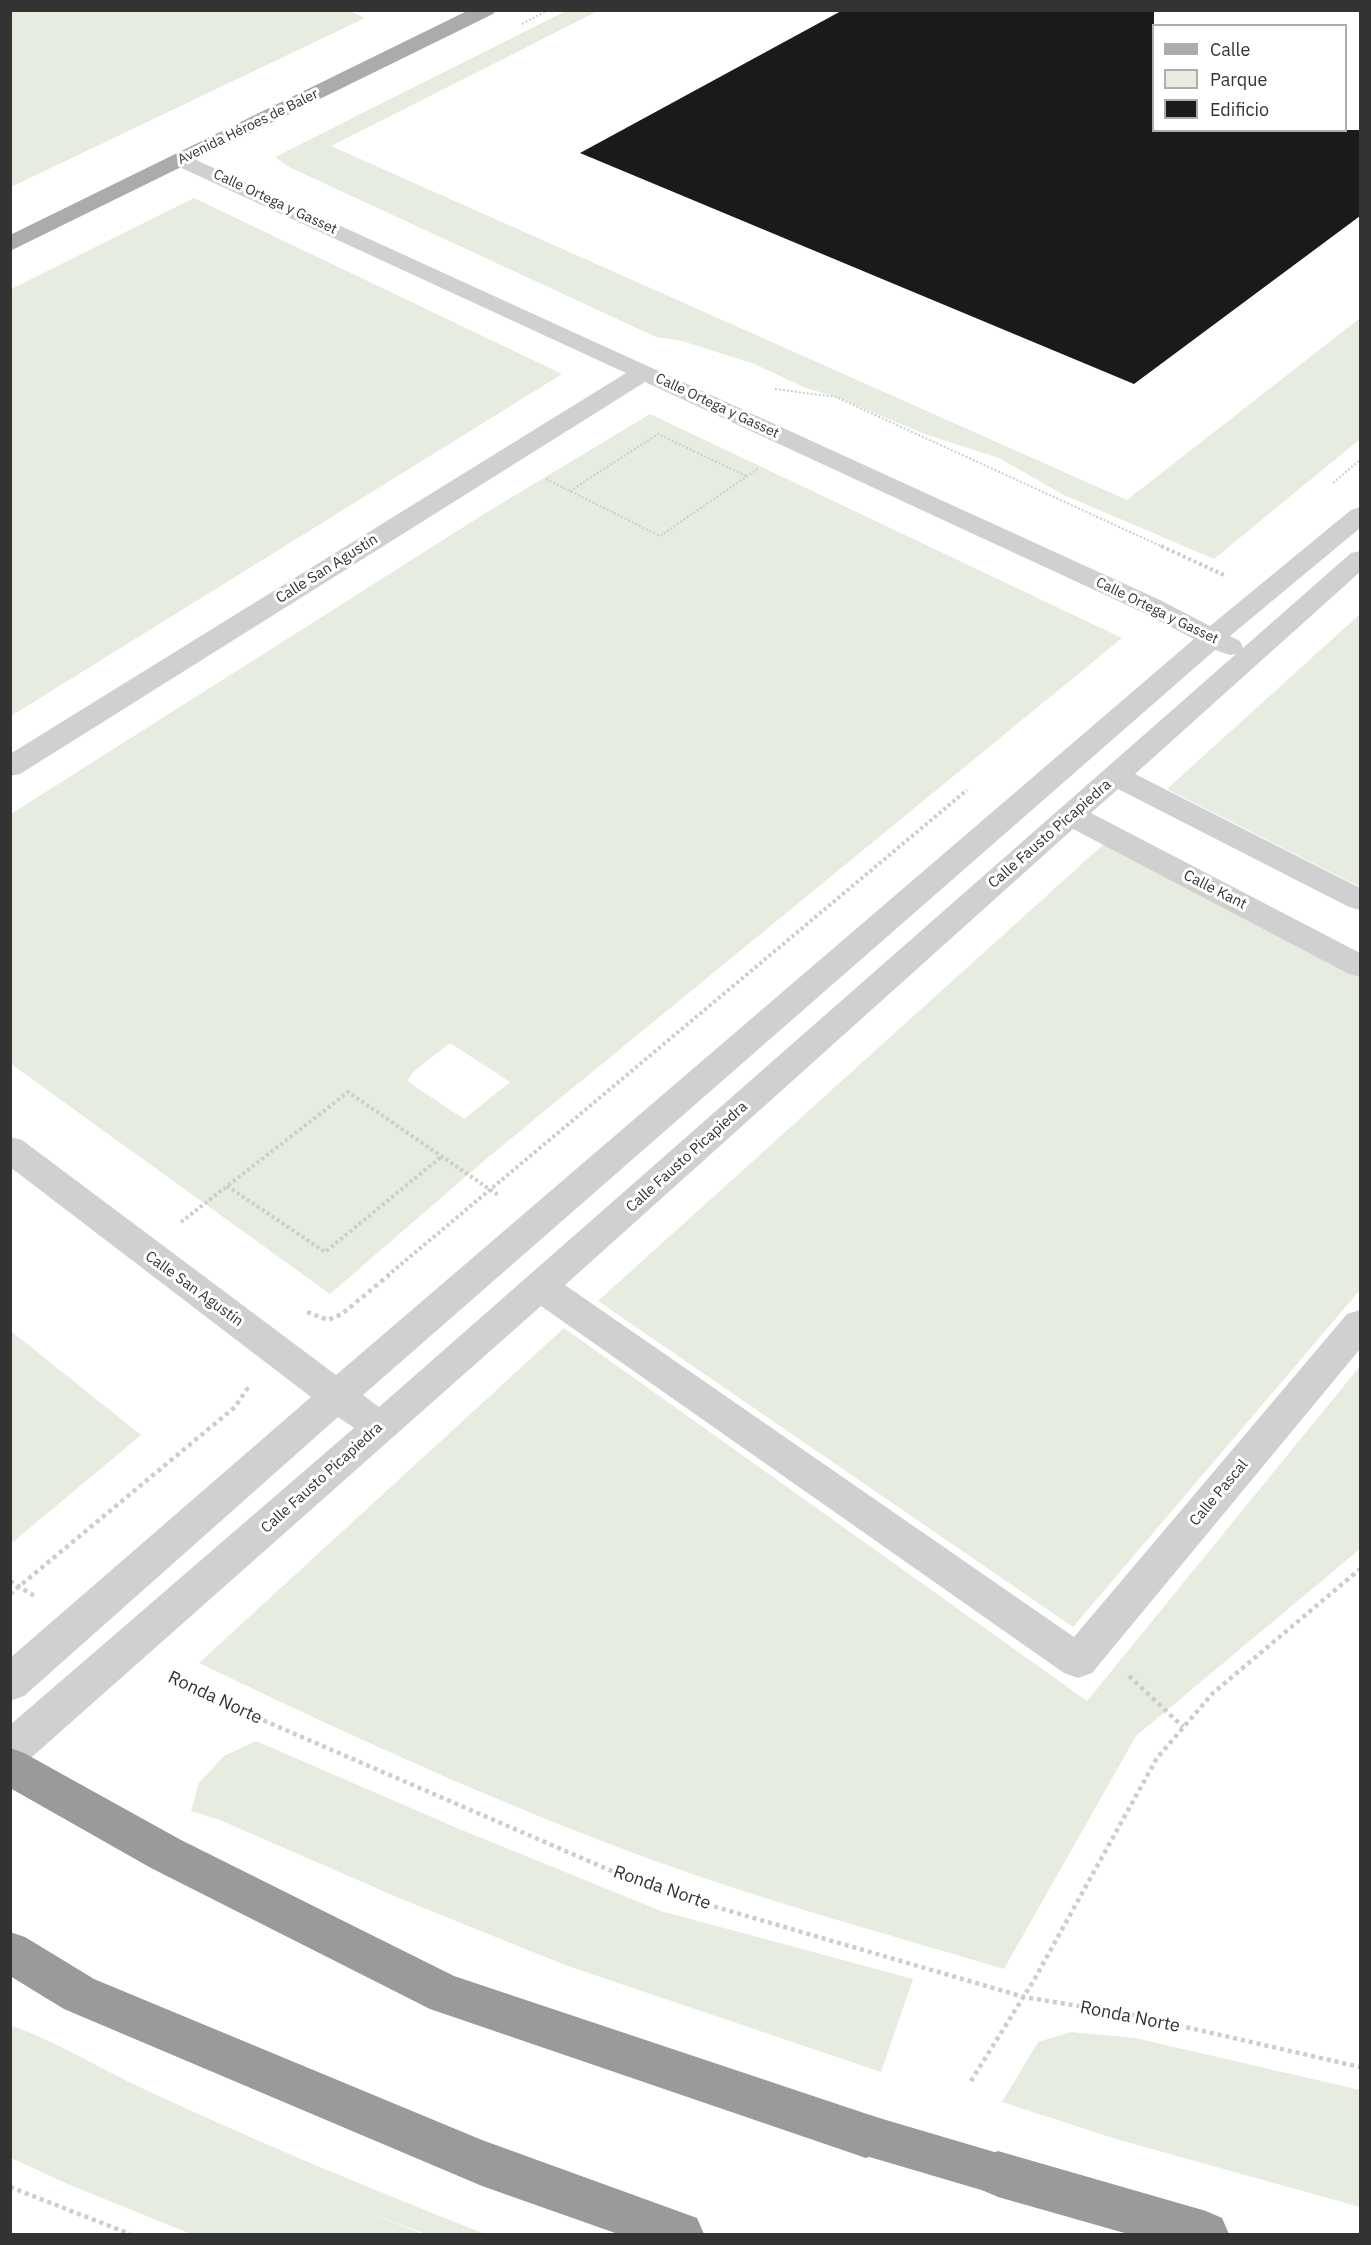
<!DOCTYPE html>
<html>
<head>
<meta charset="utf-8">
<style>
	body { margin:0 }
	#map { position:relative; width:1371px; height:2245px; overflow:hidden; background:#fff; font-family:"IBM Plex Sans",sans-serif }
	canvas { display:block }
	.frame { position:absolute; inset:0; border:12px solid #333; pointer-events:none }
	.legend { position:absolute; left:1152px; top:24px; width:195px; height:108px; box-sizing:border-box; background:#fff; border:2px solid #adadad; margin:0; padding:8px 10px; list-style:none; font-size:18px; color:#333 }
	.legend li { display:flex; align-items:center; gap:12px; height:30px }
	.legend b { width:30px; border:2px solid #adadad }
</style>
</head>
<body>
<div id="map">
<canvas width="1371" height="2245"></canvas>
<div class="frame"></div>
<ul class="legend">
<li><b style="height:8px;background:#ababab"></b>Calle</li>
<li><b style="height:16px;background:#e6ecdf"></b>Parque</li>
<li><b style="height:16px;background:#1a1a1a"></b>Edificio</li>
</ul>
</div>
<script>
const context = document.querySelector('canvas').getContext('2d');
context.lineJoin = 'round';
function fill(path, color) { context.fillStyle = color; context.fill(path, 'evenodd'); }
function trace(path, color, width, dash) { context.strokeStyle = color; context.lineWidth = width; context.lineCap = dash ? 'butt' : 'round'; context.setLineDash(dash || []); context.stroke(path); }
function label(font, color, halo, rows, align = 'center') {
  context.font = font + ' "IBM Plex Sans",sans-serif'; context.lineWidth = 6; context.setLineDash([]); context.textBaseline = 'middle'; context.strokeStyle = halo; context.fillStyle = color; for (const [text, x, y, turn = 0] of rows) {
    context.save(); context.translate(x, y); context.rotate((+turn || 0) * Math.PI / 180); context.textAlign = isNaN(turn) ? turn : align; if (halo) context.strokeText(text, 0, 0); context.fillText(text, 0, 0); context.restore();
  }
}
fill(new Path2D(`
	M347 10 365 18 11 187V11Z
	M568 10 598 11 331 146 1127 500 1360 318V439L1214 559 1064 495 999 458 927 435 836 397 806 388 752 363 682 341 656 337 289 167 275 157Z
	M194 198 562 374 11 716V289Z
	M650 414 1122 638 486 1159 330 1294 11 1064V814L484 514ZM450 1043 510 1082 464 1119 407 1081 413 1072Z
	M1360 614V887L1167 789Z
	M1105 843 1360 975V1290L1073 1627 598 1301Z
	M564 1328 1087 1701 1360 1366V1549L1136 1736 1004 1969C901 1938 797 1910 695 1875 525 1816 361 1741 199 1663Z
	M11 1331 141 1435 13 1542 10 1541Z
	M256 1741 457 1828 661 1911 913 1979 881 2072 565 1965 399 1898 220 1820 191 1811 199 1783 224 1756Z
	M10 2025C58 2042 100 2069 146 2090 257 2142 371 2189 485 2234H425L355 2207 422 2234H191L70 2185 11 2158Z
	M1071 2032 1135 2038 1360 2090V2207L1116 2139 1002 2102 1038 2042Z`), '#e6ecdf');
fill(new Path2D(`
	M843 10H1154V130H1360V216L1134 384 580 153Z`), '#1a1a1a');
trace(new Path2D(`
	M522 24 548 10
	M775 389 836 397 1165 548
	M546 479 660 536 759 468
	M1333 483 1360 460
	M570 491 658 434 746 476`), '#cdcdcd', 2, [2, 2]);
trace(new Path2D(`
	M1161 546 1224 575
	M227 1186 325 1252 441 1157
	M181 1222 348 1092 498 1195
	M387 1276 967 790`), '#cdcdcd', 4, [3, 3]);
trace(new Path2D(`
	M307 1312 328 1320 342 1314 389 1275
	M10 1581 36 1597
	M10 1594 235 1407 247 1389 244 1386
	M1129 1676 1183 1727
	M169 1677 244 1712 651 1888 1024 1997 1133 2015 1360 2067
	M971 2081 1034 1980 1157 1758 1213 1693 1360 1569
	M10 2187 130 2234`), '#cdcdcd', 4.5, [4, 4]);
fill(new Path2D(`
	M183 154 1160 600 1210 626 1351 510 1360 507V528L1230 636 1240 641 1243 648 1351 553 1360 551V572L1135 774 1360 888V910L1349 907 1118 789 1091 813 1360 953V977L1349 974 1073 829 565 1285 1074 1637 1347 1314 1360 1310V1349L1092 1673 1078 1678 1064 1673 541 1306 24 1764 10 1769V1725L354 1428 338 1417 24 1696 10 1701V1658L311 1397 10 1167V1137L22 1140 336 1375 1194 639 1142 612 645 382 20 774 10 776V754L626 373 175 165 172 160 175 155ZM1215 650 1230 655 1236 654 379 1407 363 1395Z`), '#d0d0d0');
fill(new Path2D(`
	M469 10H496L493 14 10 251V235Z`), '#ababab');
fill(new Path2D(`
	M10 1748 24 1753 181 1840 454 1976 882 2119 889 2135 882 2151 866 2158 430 2009 151 1868 10 1788Z
	M10 1932 25 1937 94 1979 482 2140 697 2218 704 2234H618L482 2186 64 2009 10 1976Z
	M998 2151 1206 2211 1222 2218 1229 2234H1128L998 2197 982 2190 975 2174 982 2158Z`), '#9a9a9a');
trace(new Path2D(`
	M866 2135 998 2174`), '#9a9a9a', 40);
label('14px', '#333', '#fff', [
	["Avenida Héroes de Baler",248,127,-26],
	["Calle Ortega y Gasset",275,202,25],
	["Calle Ortega y Gasset",717,406,25],
	["Calle Ortega y Gasset",1157,611,26]
]);
label('15px', '#333', '#fff', [
	["Calle San Agustín",327,569,-32],
	["Calle Fausto Picapiedra",1050,834,-41],
	["Calle Kant",1215,890,27],
	["Calle Fausto Picapiedra",687,1157,-42],
	["Calle San Agustín",194,1289,36],
	["Calle Fausto Picapiedra",322,1478,-42],
	["Calle Pascal",1219,1493,-50]
]);
label('18px', '#333', '#fff', [
	["Ronda Norte",215,1698,25],
	["Ronda Norte",662,1888,19],
	["Ronda Norte",1130,2017,11]
]);
</script>
</body>
</html>
